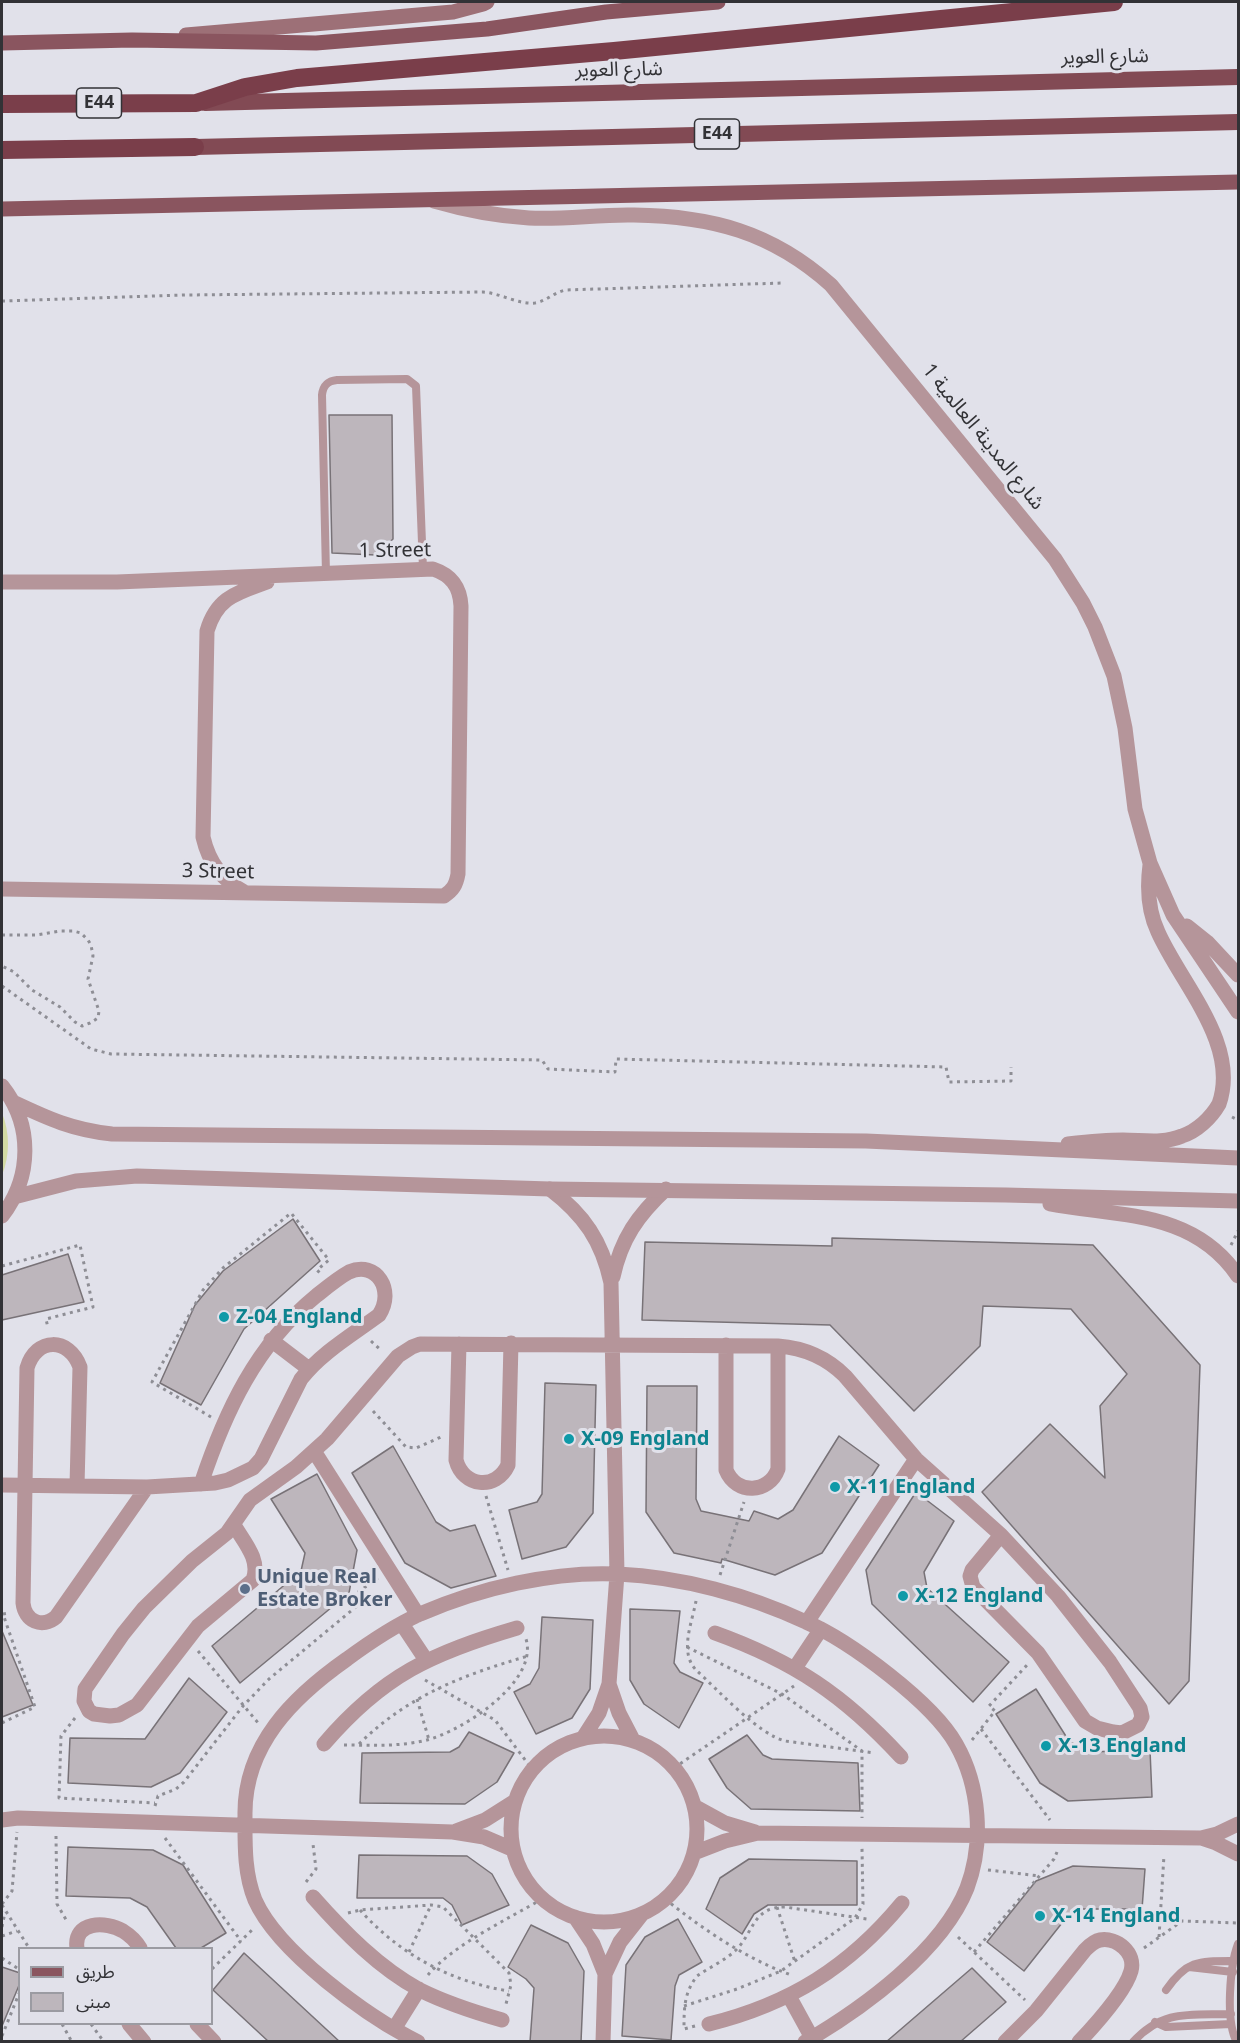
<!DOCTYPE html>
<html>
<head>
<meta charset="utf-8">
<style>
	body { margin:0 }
	#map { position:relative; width:1240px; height:2043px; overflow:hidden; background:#e1e1ea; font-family:"Noto Sans","Noto Sans Arabic",sans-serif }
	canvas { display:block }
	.frame { position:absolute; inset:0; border:3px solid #323236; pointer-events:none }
	.legend { position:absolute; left:18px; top:1947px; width:195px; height:78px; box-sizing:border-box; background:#e1e1ea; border:2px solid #9b9ba2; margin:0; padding:8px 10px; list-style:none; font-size:18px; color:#323236 }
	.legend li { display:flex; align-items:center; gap:12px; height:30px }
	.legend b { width:30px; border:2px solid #9b9ba2 }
</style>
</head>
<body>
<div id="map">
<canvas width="1240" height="2043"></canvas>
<div class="frame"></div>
<ul class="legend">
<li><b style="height:8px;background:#8a555f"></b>طريق</li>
<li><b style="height:16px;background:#bdb6bc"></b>مبنى</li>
</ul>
</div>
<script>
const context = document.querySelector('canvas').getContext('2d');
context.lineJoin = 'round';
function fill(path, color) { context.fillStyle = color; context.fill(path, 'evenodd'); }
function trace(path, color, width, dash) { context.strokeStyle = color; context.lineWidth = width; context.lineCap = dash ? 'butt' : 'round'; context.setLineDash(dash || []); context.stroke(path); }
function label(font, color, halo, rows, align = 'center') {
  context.font = font + ' "Noto Sans","Noto Sans Arabic",sans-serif'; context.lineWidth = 6; context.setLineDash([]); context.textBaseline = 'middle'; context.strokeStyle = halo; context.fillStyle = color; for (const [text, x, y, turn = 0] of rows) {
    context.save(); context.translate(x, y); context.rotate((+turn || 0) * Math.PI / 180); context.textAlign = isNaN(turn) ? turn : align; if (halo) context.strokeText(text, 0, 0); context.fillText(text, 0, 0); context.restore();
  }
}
fill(new Path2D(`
	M2 1113C10 1133 10 1155 2 1175Z`), '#d3daa3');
const building = new Path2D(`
	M329 415H392L393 539 376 555 332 553Z
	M293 1219 320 1261 244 1329 201 1405 160 1383 195 1305 223 1271Z
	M832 1238 1093 1245 1200 1365 1189 1681 1169 1704 982 1492 1050 1424 1105 1478 1100 1406 1127 1374 1071 1309 983 1306 980 1346 914 1411 830 1325 642 1320 645 1242 832 1246Z
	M68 1254 84 1302 2 1320V1275Z
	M545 1383 596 1385 593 1513 566 1547 522 1559 509 1510 537 1502 542 1494Z
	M647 1386H697L696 1499 701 1511 749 1521 754 1511 778 1519 793 1510 839 1436 879 1465 822 1553 775 1575 722 1559 721 1563 674 1553 646 1512Z
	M393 1446 436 1522 450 1531 475 1525 496 1576 451 1588 405 1563 352 1473Z
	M317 1474 357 1550 349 1593 240 1683 212 1646 301 1571 305 1553 271 1499Z
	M916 1492 954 1521 924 1572 927 1588 1009 1662 973 1702 872 1604 866 1570Z
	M630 1609 680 1611 674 1663 680 1672 703 1683 679 1728 644 1704 630 1680Z
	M542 1617 593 1620 590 1689 572 1718 536 1734 514 1692 530 1684 539 1668Z
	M2 1631 33 1705 2 1717Z
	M189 1678 227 1712 180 1773 151 1787 68 1783 70 1738 145 1739Z
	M1036 1689 1069 1741 1088 1752 1150 1750 1152 1797 1068 1801 1040 1783 996 1714Z
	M469 1732 514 1753 497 1782 465 1804 360 1803 362 1753 450 1752 459 1747Z
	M747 1735 763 1755 772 1759 858 1763 860 1811 751 1809 727 1788 709 1759Z
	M68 1847 153 1850 183 1865 226 1933 201 1948H176L147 1907 130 1898 66 1896Z
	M359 1855 467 1856 492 1874 509 1905 462 1925 452 1905 443 1898H357Z
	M749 1859 857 1861V1905H768L754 1914 742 1934 706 1909 720 1878Z
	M1073 1866 1145 1869 1142 1909H1082L1062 1923 1024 1971 987 1942 1036 1881Z
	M678 1919 702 1962 679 1975 675 1986 671 2040 622 2036 626 1965 645 1937Z
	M531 1925 568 1943 584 1971 581 2042H530L534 1988 526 1979 508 1967Z
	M244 1953 340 2042H269L213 1990Z
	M2 1967 20 1973V1983L2 2026Z
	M972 1968 1006 2002 960 2042H886Z`);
fill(building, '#bdb6bc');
trace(building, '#787277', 1.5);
trace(new Path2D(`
	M2 301 185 295 483 292C500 293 519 305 535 303 547 301 554 292 566 290L782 283
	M2 935H36L60 931H73L81 933 88 940 91 945 93 956 88 979 99 1011 98 1018 90 1023 82 1026 75 1022 60 1007 32 990 14 972 2 966
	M2 986 91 1049 111 1054 542 1060 548 1069 615 1072 616 1059 946 1067 949 1082 1011 1081V1067
	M1232 1117 1238 1120
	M1231 1245 1238 1231
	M2 1266 80 1245 93 1307 46 1319 48 1328
	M371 1341 382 1351
	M373 1411 406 1447 416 1448 441 1437
	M211 1417 152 1382 203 1290 223 1268 291 1213 329 1260 317 1270 320 1273
	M486 1496 508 1570
	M720 1575 744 1502
	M696 1601C692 1623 679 1652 696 1670 718 1690 758 1734 785 1741L875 1753
	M687 1647 782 1694 862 1751V1818
	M198 1651 259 1724
	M425 1680 495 1720 532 1769
	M417 1699 429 1740
	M75 1718 61 1736 59 1798 155 1803
	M2 1723 35 1707 3 1614 10 1613
	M981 1729 1050 1820
	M972 1740 995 1711 989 1706 1027 1665
	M359 1744C409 1695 463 1675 528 1656
	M344 1745C372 1745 399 1747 427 1740 462 1731 539 1682 526 1639
	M674 1768 794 1686
	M155 1806 158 1796 176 1789 184 1782 243 1706 269 1679 357 1606 351 1597 378 1578
	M56 1836 57 1904 68 1923
	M165 1838 241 1941
	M988 1870 1040 1876
	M306 1882 316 1869 313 1844
	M665 1899C704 1930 745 1958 791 1975
	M2 1904 12 1891 17 1832
	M2 1905 29 1948
	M777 1907 795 1962
	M360 1910C399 1954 451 1982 509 1991
	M348 1913 360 1910 431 1905 443 1907 509 1973 511 1985 506 2004
	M2 1927 5 1912
	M2 1936 17 1931
	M958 1937 1025 2000
	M1159 1937 1164 1855
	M1144 1948 1182 1921 1238 1923
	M409 1952 431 1905
	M974 1952 1054 1859 1057 1852
	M2 1958 20 1970
	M212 1969 253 1929
	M428 1975C453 1945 508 1919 542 1899
	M684 2006 737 1989 781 1971 855 1918 863 1904 862 1848
	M62 2024 72 2042
	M91 2024 104 2042
	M695 2026 684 2029C684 2008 684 1993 697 1976 710 1967 726 1960 737 1949 754 1931 753 1907 785 1907L867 1919
	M2 2036 20 1991`), '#8e8e95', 3, [3, 4.5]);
trace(new Path2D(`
	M326 574 322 395C323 386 327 381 337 380L407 379 416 386 423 569
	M1189 1967 1233 1972
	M1166 1990C1187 1960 1199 1961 1234 1961
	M1155 2022 1166 2027 1231 2024
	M1133 2042C1163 2009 1190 2015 1231 2014
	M1237 2042C1225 2022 1230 1965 1238 1944`), '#b5959a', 8);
trace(new Path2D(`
	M2 582H117L433 569C451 575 460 586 461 606L458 874C456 885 453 890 444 896L2 889
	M246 893C222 880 209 863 203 837L207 631C217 597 237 593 267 582
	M550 1189C584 1215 602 1241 611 1283L617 1574 609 1684 599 1713 583 1738
	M613 1277C621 1239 638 1215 666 1189
	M271 1340 309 1369
	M459 1344 456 1460C463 1487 496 1491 508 1465L511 1343
	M726 1345V1470C736 1495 769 1494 778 1469V1346
	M314 1451 418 1615
	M2 1485 147 1487 215 1483 228 1480 253 1468 261 1459 301 1379C321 1353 352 1335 379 1315 395 1291 377 1260 349 1272 338 1278 326 1288 316 1296 256 1345 225 1412 201 1484
	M77 1486 80 1367C69 1337 36 1337 27 1368L23 1603C25 1621 42 1629 56 1617L147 1487
	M234 1525C244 1542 261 1560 253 1580L198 1626 137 1705 119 1715 110 1716 94 1714 89 1711 84 1701 85 1689 123 1634 144 1608 192 1561 227 1533 250 1500 296 1467 327 1439 398 1356 412 1347 420 1344 778 1346C805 1348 826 1357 845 1376L916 1459 1001 1535 1058 1596 1110 1662 1140 1708 1142 1717 1138 1725 1122 1733 1113 1732 1097 1728 1085 1721 1038 1653 973 1587 970 1576 972 1570 1001 1535
	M807 1622 916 1459
	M402 1624 426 1660
	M715 1633C793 1661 844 1695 901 1757
	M795 1668 821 1629
	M609 1684 619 1713 633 1740
	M511 1829a93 93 0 1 1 186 0a93 93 0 1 1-186 0Z
	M324 1744C383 1675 432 1653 517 1628
	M694 1806 725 1823 755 1832
	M2 1820 18 1818 453 1832 484 1837 512 1849
	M456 1831 485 1820 515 1801
	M1201 1838 1216 1843 1238 1854
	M694 1853 725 1841 758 1833 1201 1838 1217 1834 1238 1824
	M313 1897C344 1932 379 1968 420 1990 446 2003 474 2012 502 2020
	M575 1917 593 1944 605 1974 603 2042
	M77 1948C73 1921 106 1921 123 1931 131 1936 136 1941 140 1948
	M605 1974 620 1942 642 1914
	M789 1996 812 2038
	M129 2024 144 2042
	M197 2024 214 2042
	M709 2024C790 2004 849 1967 902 1903
	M394 2029 419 1989
	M418 2042C368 2017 278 1952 255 1900 244 1873 245 1844 245 1815 244 1745 293 1697 347 1659 370 1642 394 1626 420 1614 480 1588 552 1571 618 1574 682 1577 748 1595 806 1622 850 1641 933 1703 956 1744 980 1786 984 1843 967 1888 942 1951 863 2008 805 2042
	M1005 2042 1036 2011 1085 1950C1089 1946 1094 1941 1100 1940 1117 1937 1136 1953 1131 1971 1125 1992 1095 2025 1079 2042`), '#b5959a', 15);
trace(new Path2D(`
	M434 201C465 210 496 216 529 218 564 220 599 214 634 215 711 216 772 232 831 285L1055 559 1083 603 1095 627 1114 676 1125 728 1135 809 1150 863 1173 915 1238 1012
	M1187 926 1207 942 1238 975
	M2 1086C33 1125 32 1177 2 1216
	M13 1102C49 1119 73 1130 112 1134L866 1141 1238 1158
	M1068 1144C1086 1142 1105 1140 1123 1140 1143 1140 1163 1144 1182 1136 1197 1131 1211 1118 1219 1104 1240 1044 1181 984 1158 932 1148 911 1147 888 1150 865
	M14 1197 76 1181 137 1176 550 1189 1006 1195 1238 1201
	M1050 1204C1120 1217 1193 1210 1238 1276`), '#b5959a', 15);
trace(new Path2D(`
	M186 35 453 12 483 4 487 2`), '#9d7077', 15);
trace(new Path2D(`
	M2 43 132 40 316 43 487 29 606 12 718 2
	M2 209 1238 182`), '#8a555f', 15);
trace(new Path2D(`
	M205 103 1238 77
	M195 147 1238 122`), '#824a54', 16);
trace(new Path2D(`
	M2 104 196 103 245 87 297 78 614 51 1114 2
	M2 150 195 147`), '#7a3e4a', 18);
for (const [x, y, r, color] of [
	[224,1317,6,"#0f9aa8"],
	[569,1439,6,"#0f9aa8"],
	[835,1487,6,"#0f9aa8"],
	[245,1589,6,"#5c6f8a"],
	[903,1596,6,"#0f9aa8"],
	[1046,1746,6,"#0f9aa8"],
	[1040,1916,6,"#0f9aa8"]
]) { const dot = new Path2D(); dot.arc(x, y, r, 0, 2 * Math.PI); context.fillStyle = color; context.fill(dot); trace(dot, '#e1e1ea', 2); }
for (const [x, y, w] of [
	[99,103,45],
	[717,134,45]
]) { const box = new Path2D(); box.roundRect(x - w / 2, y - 15, w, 30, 4.5); context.fillStyle = '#e1e1ea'; context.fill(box); trace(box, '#323236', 1.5); }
label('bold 18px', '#323236', null, [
	["E44",99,103],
	["E44",717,134]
]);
label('20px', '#323236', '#e1e1ea', [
	["شارع العوير",1105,57,-1],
	["شارع العوير",619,70,-1],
	["شارع المدينة العالمية 1",983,437,51],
	["1 Street",395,551,-1],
	["3 Street",218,872,1]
]);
label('bold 20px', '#0d838f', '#e1e1ea', [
	["Z-04 England",236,1317],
	["X-09 England",581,1439],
	["X-11 England",847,1487],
	["X-12 England",915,1596],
	["X-13 England",1058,1746],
	["X-14 England",1052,1916]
], 'left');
label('bold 20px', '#4e5e75', '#e1e1ea', [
	["Unique Real",257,1577],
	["Estate Broker",257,1600]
], 'left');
</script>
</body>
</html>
